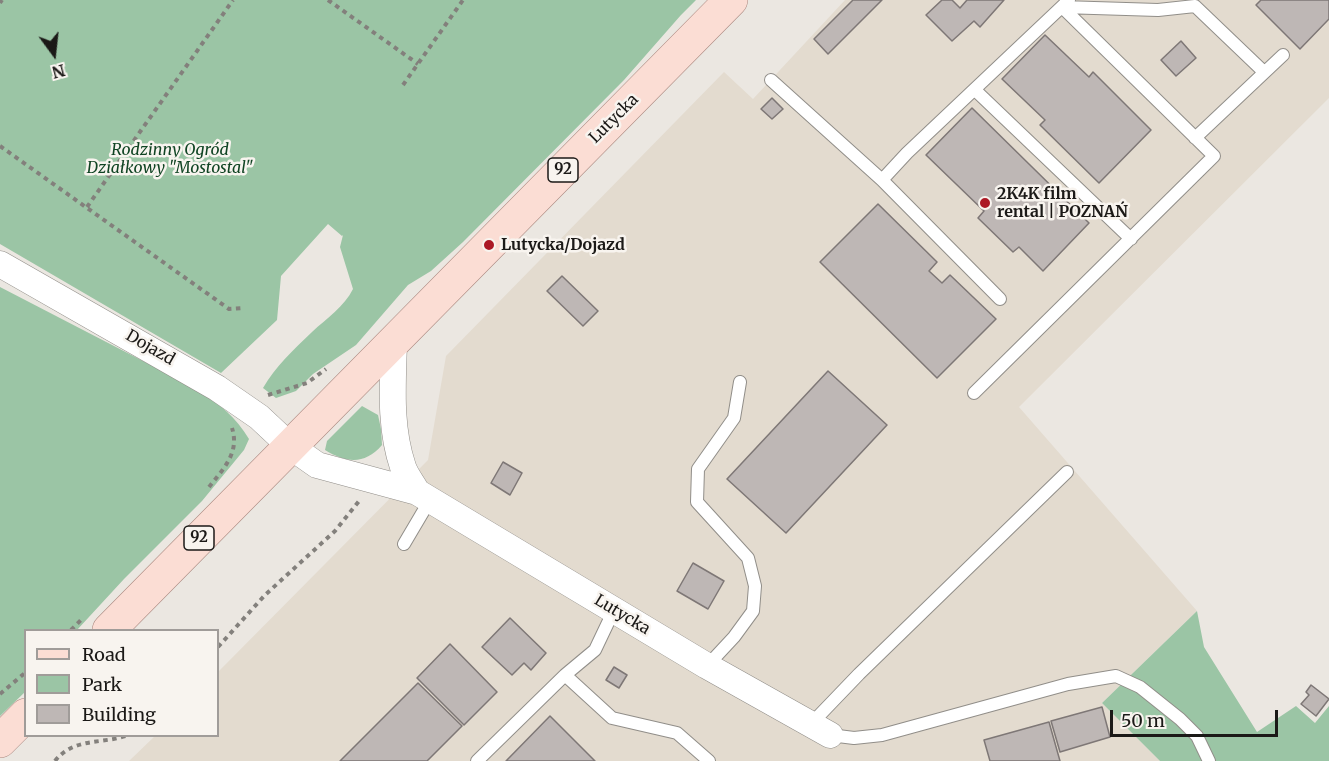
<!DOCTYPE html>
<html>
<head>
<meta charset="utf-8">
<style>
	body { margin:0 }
	#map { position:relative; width:1329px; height:761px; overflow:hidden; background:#ebe7e1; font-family:Merriweather,serif }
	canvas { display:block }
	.legend { position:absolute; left:24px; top:629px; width:195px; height:108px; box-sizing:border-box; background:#f8f4ef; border:2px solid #a09c99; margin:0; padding:8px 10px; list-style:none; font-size:18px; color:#1b1917 }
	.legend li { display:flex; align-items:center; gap:12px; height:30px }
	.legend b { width:30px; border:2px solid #a09c99 }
	.north { position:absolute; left:24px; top:24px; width:60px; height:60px; -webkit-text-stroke:4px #f8f4ef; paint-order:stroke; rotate:165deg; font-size:16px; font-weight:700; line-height:24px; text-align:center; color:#1b1917 }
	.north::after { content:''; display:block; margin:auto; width:21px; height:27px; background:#1b1917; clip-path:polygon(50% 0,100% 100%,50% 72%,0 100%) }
	.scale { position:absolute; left:1110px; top:710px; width:168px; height:27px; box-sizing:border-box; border:3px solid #1b1917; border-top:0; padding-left:8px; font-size:18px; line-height:21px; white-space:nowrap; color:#1b1917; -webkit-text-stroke:4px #f8f4ef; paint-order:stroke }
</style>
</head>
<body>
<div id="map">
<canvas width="1329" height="761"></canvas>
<ul class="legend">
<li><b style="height:8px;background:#fbddd4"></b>Road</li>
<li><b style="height:16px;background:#9bc5a5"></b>Park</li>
<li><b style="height:16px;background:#beb7b5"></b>Building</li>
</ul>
<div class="north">N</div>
<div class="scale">50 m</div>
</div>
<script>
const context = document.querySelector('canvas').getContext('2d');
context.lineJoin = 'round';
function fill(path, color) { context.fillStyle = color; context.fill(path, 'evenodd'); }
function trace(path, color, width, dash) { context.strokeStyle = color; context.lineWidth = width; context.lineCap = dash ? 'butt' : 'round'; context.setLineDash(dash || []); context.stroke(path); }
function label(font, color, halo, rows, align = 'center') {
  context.font = font + ' Merriweather,serif'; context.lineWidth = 5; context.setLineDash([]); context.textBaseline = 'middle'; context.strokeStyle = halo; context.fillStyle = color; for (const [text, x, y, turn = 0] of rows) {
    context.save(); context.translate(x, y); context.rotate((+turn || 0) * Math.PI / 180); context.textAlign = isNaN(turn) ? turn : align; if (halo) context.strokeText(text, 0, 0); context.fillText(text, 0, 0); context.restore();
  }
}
fill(new Path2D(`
	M845 0H1329V98L1019 407 1197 611 1102 703 1160 761H129L155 736H218V672L428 460 446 356 724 72 753 99Z`), '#e3dbcf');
fill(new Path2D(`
	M0 0H696L681 15 624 80 463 242 431 271 408 285 356 345 313 374 296 391 276 398 263 388C275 367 294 349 312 332 327 318 344 307 353 289L340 247 343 235 342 236 328 224 281 276 277 320 221 373 0 244Z
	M0 287 199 390C219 404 236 417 249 439L244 450 202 501 124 579 77 630H26L25 692 0 716Z
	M362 406 378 415 381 429 382 445C365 465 346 463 325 450L327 441Z
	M1197 611 1204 647 1257 732 1296 706 1315 723 1329 706V761H1160L1102 703Z`), '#9bc5a5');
const building = new Path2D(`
	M853 0H882L828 54 814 39Z
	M942 0H952L960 8 967 0H1004L980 27 974 21 952 41 926 15Z
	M1261 0H1329V19L1300 49 1256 5Z
	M1045 35 1089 77 1093 72 1151 130 1099 183 1040 125 1045 120 1002 79Z
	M1181 41 1196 58 1176 76 1161 60Z
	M772 98 783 109 772 119 761 109Z
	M972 108 1089 223 1043 271 1019 247 1013 252 978 218 984 211 926 155Z
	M878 204 937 262 929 271 942 283 950 275 996 319 937 378 820 262Z
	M562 276 598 311 583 326 547 291Z
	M828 371 887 425 786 533 727 479Z
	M503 462 522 473 510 495 491 483Z
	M693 563 724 581 708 609 677 591Z
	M510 618 546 653 531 670 524 663 512 675 482 647Z
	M450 644 497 692 464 725 417 678Z
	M614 667 627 675 619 688 606 680Z
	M418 683 462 726 427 761H340Z
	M1311 685 1329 699 1316 716 1301 704 1309 695 1306 692Z
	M1102 707 1110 737 1060 752 1051 721Z
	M550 716 595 761H506Z
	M1049 722 1060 761H990L984 740Z`);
fill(building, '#beb7b5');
trace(building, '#7e7776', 1.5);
const lane = new Path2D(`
	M1062 7 1158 10 1195 6 1264 72
	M771 80 882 180 1000 299
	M975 90 1131 239
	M1195 138 1283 55
	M882 180 907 153 1069 0
	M974 393 1214 156 1062 7
	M404 544 430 500
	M707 666 734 637 753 611 755 586 748 558 697 502 698 469 734 418 740 382
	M565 675 612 718 677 733 709 761
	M811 724 859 674 1067 472
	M830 735 854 738 882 735 1068 684 1116 676 1140 687 1180 719 1197 736 1209 761
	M477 761 565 675 595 650 614 610`);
const street = new Path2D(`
	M0 264 217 388 259 417 290 446 317 465 417 492
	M394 341C393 383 389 426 403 467 406 476 413 484 417 492L707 666 830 735`);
const primary = new Path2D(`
	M109 630 731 0
	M0 741 26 715`);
trace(lane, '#918e89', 14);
trace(street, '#918e89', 27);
trace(primary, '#ab8980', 34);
trace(new Path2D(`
	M328 0 418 64
	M0 3 2 0
	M403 85 463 0
	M0 146 229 309 244 308
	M87 207 233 0
	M268 395 307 383 326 369
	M209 487C223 469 240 453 232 428
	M71 630 83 618
	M218 647 265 595 335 531 359 501
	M0 694 26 672
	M55 761C73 738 100 744 126 736`), '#83807c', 4, [4.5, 4.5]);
trace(lane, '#fff', 12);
trace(street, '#fff', 26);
trace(primary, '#fbddd4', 33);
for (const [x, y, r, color] of [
	[985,203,6,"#ac1825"],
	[489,245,6,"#ac1825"]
]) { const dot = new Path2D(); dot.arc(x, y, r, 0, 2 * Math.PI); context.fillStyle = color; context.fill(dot); trace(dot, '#f8f4ef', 2); }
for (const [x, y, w] of [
	[563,170,30],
	[199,538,30]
]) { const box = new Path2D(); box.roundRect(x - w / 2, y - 12, w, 24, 4.5); context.fillStyle = '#f8f4ef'; context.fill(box); trace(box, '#1b1917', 1.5); }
label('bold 15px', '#1b1917', null, [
	["92",563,170],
	["92",199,538]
]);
label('16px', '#1b1917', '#f8f4ef', [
	["Lutycka",614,119,-45],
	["Dojazd",150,348,30],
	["Lutycka",622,615,31]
]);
label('italic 16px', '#104423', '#f8f4ef', [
	["Rodzinny Ogród",170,150],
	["Działkowy \"Mostostal\"",170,168]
]);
label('bold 16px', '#1b1917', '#f8f4ef', [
	["2K4K film",997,194],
	["rental | POZNAŃ",997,212],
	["Lutycka/Dojazd",501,245]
], 'left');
</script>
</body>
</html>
